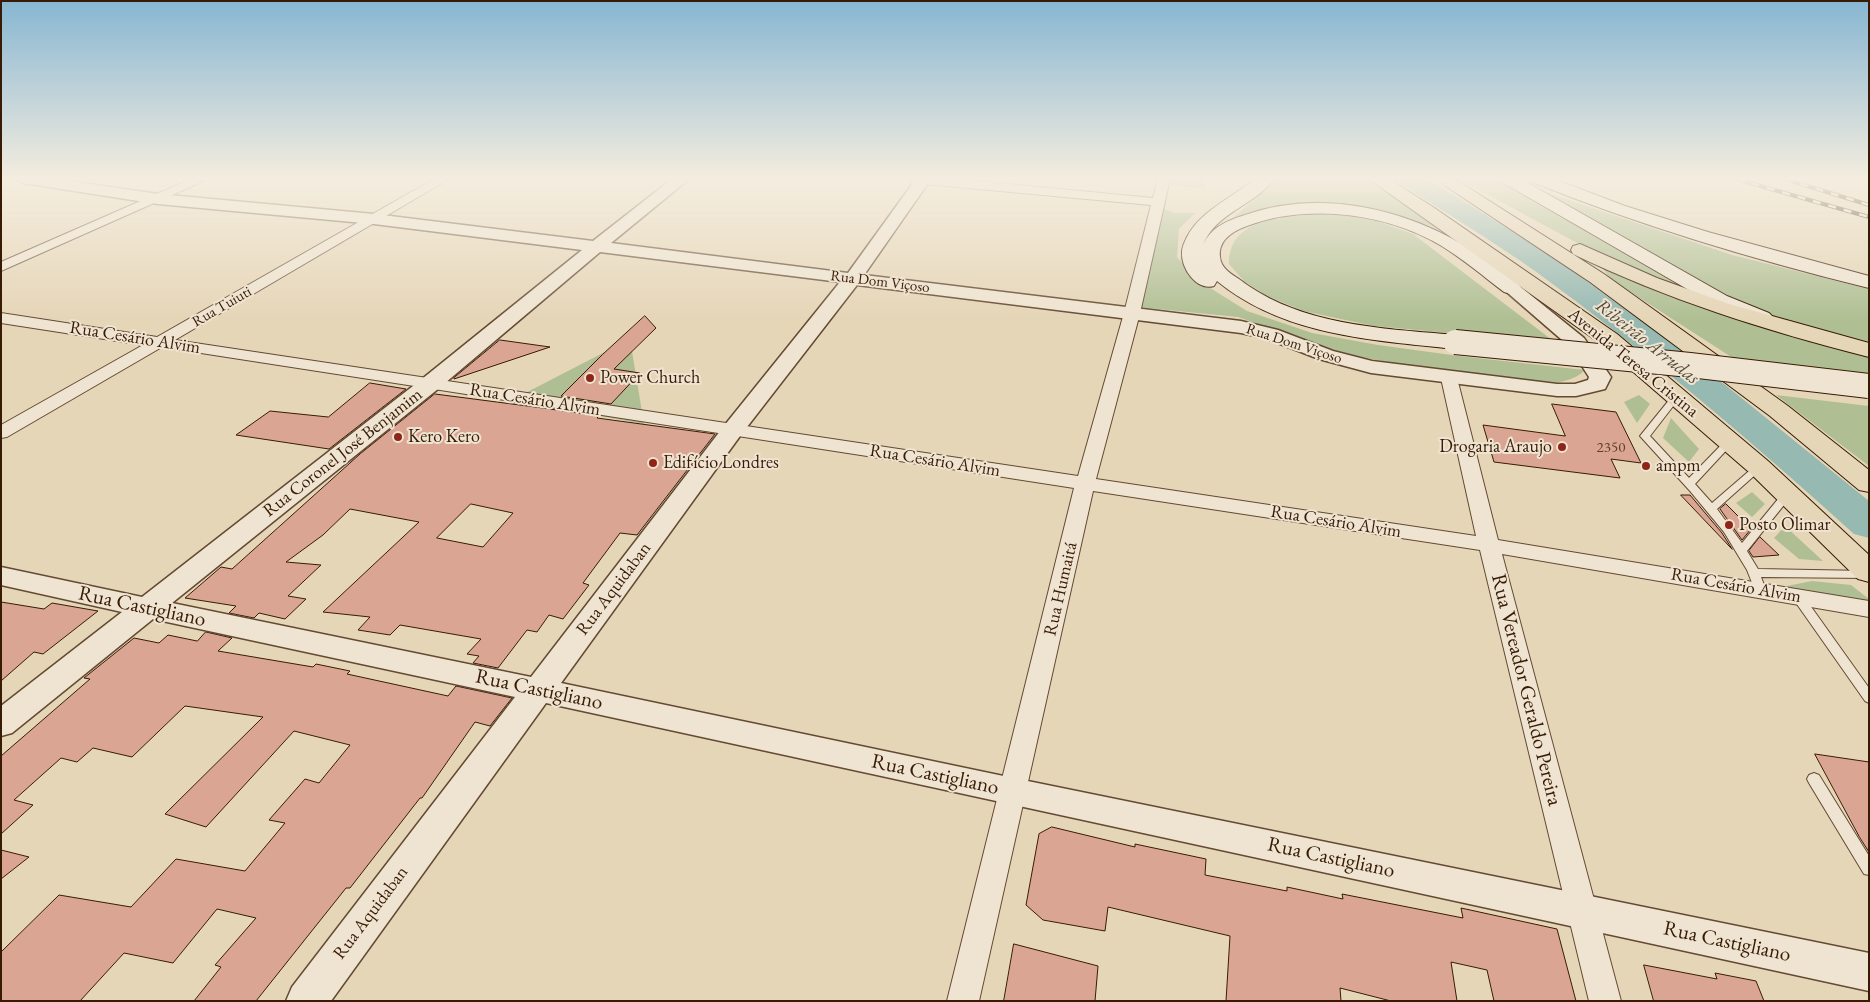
<!DOCTYPE html>
<html>
<head>
<meta charset="utf-8">
<style>
	body { margin:0 }
	#map { position:relative; width:1870px; height:1002px; overflow:hidden; background:#e6d6b8; font-family:"EB Garamond",serif }
	canvas { display:block }
	.frame { position:absolute; inset:0; border:2px solid #381b05; pointer-events:none }
</style>
</head>
<body>
<div id="map">
<canvas width="1870" height="1002"></canvas>
<div class="frame"></div>
</div>
<script>
const context = document.querySelector('canvas').getContext('2d');
context.lineJoin = 'round';
function fill(path, color) { context.fillStyle = color; context.fill(path, 'evenodd'); }
function trace(path, color, width, dash) { context.strokeStyle = color; context.lineWidth = width; context.lineCap = dash ? 'butt' : 'round'; context.setLineDash(dash || []); context.stroke(path); }
function label(font, color, halo, rows, align = 'center') {
  context.font = font + ' "EB Garamond",serif'; context.lineWidth = 4; context.setLineDash([]); context.textBaseline = 'middle'; context.strokeStyle = halo; context.fillStyle = color; for (const [text, x, y, turn = 0] of rows) {
    context.save(); context.translate(x, y); context.rotate((+turn || 0) * Math.PI / 180); context.textAlign = isNaN(turn) ? turn : align; if (halo) context.strokeText(text, 0, 0); context.fillText(text, 0, 0); context.restore();
  }
}
fill(new Path2D(`
	M1172 179H1206L1205 189 1170 185Z
	M1277 179H1368L1444 230C1367 206 1310 189 1231 220Z
	M1459 179H1495L1699 297 1616 264Z
	M1536 189 1732 255 1869 289V342L1803 327 1727 299Z
	M1161 208 1176 213H1195L1179 229 1177 257 1199 281 1247 311 1312 333 1378 345 1459 356 1585 370C1575 380 1562 382 1549 384L1434 370 1344 354 1238 317 1138 307Z
	M1310 214 1343 215 1377 221 1413 234 1556 343 1374 326 1303 311 1265 295 1244 281 1229 264C1229 219 1277 219 1310 214Z
	M1601 267 1673 298 1798 336 1869 354V379L1739 362 1612 280Z
	M630 339 644 424 573 411 504 404Z
	M1639 395 1650 404 1637 423 1624 402Z
	M1776 395 1869 406V466Z
	M1671 418 1699 449 1689 462 1663 438Z
	M1752 492 1765 504 1752 517 1736 503Z
	M1785 526 1823 561 1799 559 1774 538Z
	M1812 581 1851 585 1869 599V601L1782 587Z`), '#afbf93');
fill(new Path2D(`
	M1398 179H1428L1555 258 1682 350 1869 501V538L1854 534C1751 441 1647 352 1535 271 1491 240 1446 213 1401 184Z`), '#96b9b2');
const building = new Path2D(`
	M645 316 656 328 614 369 640 373 611 404 561 396 602 355Z
	M500 340 550 347 454 379V378Z
	M370 383 406 389 329 449 236 435 270 411 328 417Z
	M435 394 543 408 599 416 597 418 715 434 637 535 620 533 583 583 589 585 563 619 549 615 537 632 527 630 498 668 473 663 479 656 467 654 481 639 400 625 390 635 358 630 370 617 323 612 419 522 350 509 323 535 286 562 321 565 288 596 306 599 285 619 259 613 254 618 229 613 236 606 185 598 221 567 232 569 360 454ZM471 504 513 513 483 547 437 538Z
	M1552 404 1616 412 1641 463 1611 459 1620 478 1494 462 1483 425 1565 436Z
	M1681 495H1690L1722 533 1732 549Z
	M1726 504 1751 529 1742 540 1720 509Z
	M1760 537 1779 555 1753 557 1749 551Z
	M1 602 44 609 52 603 98 611 43 654 34 652 1 681Z
	M206 632 232 638 218 651 313 667 316 664 350 671 347 674 448 696 456 686 512 698 490 726 475 722 422 798H420L350 888H346L256 1001H194L221 967 215 965 256 918 217 909 173 963 124 953 80 1001H1V952L59 895 131 907 176 859 245 871 285 823 269 820 305 779 319 783 350 745 294 731 206 827 165 814 263 717 185 706 132 757 93 748 77 762 61 758 14 800 33 805 1 834V756L90 679 84 678 134 638 159 643 168 635 197 641Z
	M1815 754 1869 762V852L1860 838Z
	M1052 827 1135 847V844L1206 859 1205 875 1287 891V887L1343 899 1342 894 1463 918 1461 908 1557 929 1576 1001H1494L1487 970 1451 962 1457 1001H1391L1340 988 1341 1001H1226L1230 936 1108 907 1105 931 1043 920 1026 905 1039 834Z
	M1 850 29 857 1 879Z
	M1014 944 1098 966 1095 1001H1004Z
	M1644 965 1717 979 1715 973 1756 981 1764 1001H1654Z`);
fill(building, '#dba594');
trace(building, '#381b05', 1);
const service = new Path2D(`
	M1677 393 1681 396 1650 436 1689 478 1726 440H1732L1734 442 1695 484 1712 503 1756 465 1759 464 1764 467 1717 509 1742 543 1783 493 1787 492 1792 495 1747 551 1758 569 1867 571 1869 572V578L1761 577 1766 590 1764 593H1756L1747 570 1724 532 1690 491 1640 436 1674 394Z
	M1798 593 1802 594 1869 688V703L1865 701 1794 600 1792 597 1794 594Z
	M1814 773 1819 775 1869 856V875L1864 874 1809 783 1807 779 1809 775Z`);
const minor = new Path2D(`
	M191 179H208L1 271V262Z
	M434 179H449L175 340 1078 476 1124 313 1151 205 913 183 907 179H955L1153 198 1158 179H1170L1140 313 1096 479 1476 536 1441 378 1443 374H1455L1457 378 1498 540 1869 601V617L1502 554 1621 1001H1589L1480 550 1093 491 979 1001H947L1074 488 162 347 7 437 1 438V425L143 345 1 323V313L157 337Z`);
const tertiary = new Path2D(`
	M16 179H56L158 194 374 214 593 241 672 179H689L611 243 848 273 916 179H931L864 275 1241 321 1278 330 1333 351 1372 361 1557 384H1575L1588 380 1589 377 1569 346 1502 288 1505 284 1511 282 1517 284 1584 338 1611 377 1605 389 1576 396H1557L1371 373 1319 359 1265 338 1241 333 857 285 740 436 561 683 1013 778 1869 953V991L546 703 331 1001H286L292 987 515 697 153 619 12 733 1 736V706L122 612 1 585V567L142 597 422 379 582 250 374 224 158 204 23 183ZM600 252 840 282 724 426 531 677 172 603 438 389Z`);
const secondary = new Path2D(`
	M1255 179H1274C1255 206 1214 212 1202 248 1209 228 1226 221 1245 215 1326 186 1422 212 1489 262 1499 269 1514 277 1521 288L1518 292 1511 294 1504 292C1483 276 1463 259 1440 245 1385 213 1307 203 1247 226 1233 231 1218 240 1220 257 1221 268 1231 274 1239 279 1300 326 1381 328 1455 335L1463 337 1466 342 1463 347 1455 349C1372 340 1284 336 1217 281L1214 286C1197 291 1181 269 1182 252 1182 247 1185 241 1187 237 1200 211 1233 197 1255 179Z
	M1500 179H1521L1727 296 1769 313 1773 317 1769 321 1762 323 1713 304 1502 182Z
	M1530 179H1554L1625 206 1708 232 1869 276V288C1755 260 1642 226 1532 182Z`);
const trunk = new Path2D(`
	M1369 179H1389L1433 207 1617 334 1768 461 1869 555V582L1858 579 1750 473 1601 344Z
	M1435 179H1455L1604 274 1788 406 1869 470V492L1859 490 1770 416 1590 282Z
	M1580 244 1657 278 1729 304 1869 343V357C1767 331 1668 300 1573 254L1571 250 1573 246Z`);
trace(service, '#644a32', 2);
trace(minor, '#644a32', 2);
trace(tertiary, '#644a32', 3);
trace(secondary, '#381b05', 2);
trace(trunk, '#381b05', 2);
fill(service, '#efe4d1');
fill(minor, '#efe4d1');
fill(tertiary, '#efe4d1');
fill(secondary, '#efe4d1');
fill(trunk, '#e6d6b8');
const rail = new Path2D(`
	M1736 179 1869 217
	M1785 179 1869 205`);
trace(rail, '#381b05', 4);
trace(rail, '#efe4d1', 2.5, [8]);
const secondaryBridge = new Path2D(`
	M1455 342 1690 365 1869 386`);
trace(secondaryBridge, '#381b05', 26, []);
trace(secondaryBridge, '#efe4d1', 24);
const sky = context.createLinearGradient(0, 0, 0, 320);
sky.addColorStop(0, '#87b6d2');
sky.addColorStop(0.56, '#f4eddf');
sky.addColorStop(1, '#f4eddf00');
context.fillStyle = sky;
context.fillRect(0, 0, 1870, 320);
for (const [x, y, r, color] of [
	[590,378,5,"#8f2418"],
	[398,437,5,"#8f2418"],
	[1562,447,5,"#8f2418"],
	[653,463,5,"#8f2418"],
	[1646,466,5,"#8f2418"],
	[1729,525,5,"#8f2418"]
]) { const dot = new Path2D(); dot.arc(x, y, r, 0, 2 * Math.PI); context.fillStyle = color; context.fill(dot); trace(dot, '#efe4d1', 2); }
label('15px', '#381b05', '#efe4d1', [
	["Rua Dom Viçoso",880,282,7],
	["Rua Tuiuti",222,307,-30],
	["Rua Dom Viçoso",1294,344,18]
]);
label('15px', '#613e29', null, [
	["2350",1611,448]
]);
label('18px', '#381b05', '#efe4d1', [
	["Rua Cesário Alvim",135,338,9],
	["Avenida Teresa Cristina",1633,363,39],
	["Rua Cesário Alvim",535,400,9],
	["Rua Coronel José Benjamim",343,453,-38],
	["Rua Cesário Alvim",935,461,9],
	["Rua Cesário Alvim",1336,522,9],
	["Rua Cesário Alvim",1736,586,10],
	["Rua Aquidaban",614,589,-53],
	["Rua Humaitá",1061,589,-77],
	["Rua Aquidaban",371,913,-53]
]);
label('18px', '#381b05', '#efe4d1', [
	["Power Church",600,378],
	["Kero Kero",408,437],
	["Drogaria Araujo",1552,447,"right"],
	["Edifício Londres",663,463],
	["ampm",1656,466],
	["Posto Olimar",1739,525]
], 'left');
label('italic 19px', '#544a39', '#efe4d1', [
	["Ribeirão Arrudas",1647,342,38]
]);
label('21px', '#381b05', '#efe4d1', [
	["Rua Castigliano",142,607,12],
	["Rua Castigliano",539,690,12],
	["Rua Vereador Geraldo Pereira",1526,690,76],
	["Rua Castigliano",935,775,12],
	["Rua Castigliano",1331,858,12],
	["Rua Castigliano",1727,942,12]
]);
</script>
</body>
</html>
